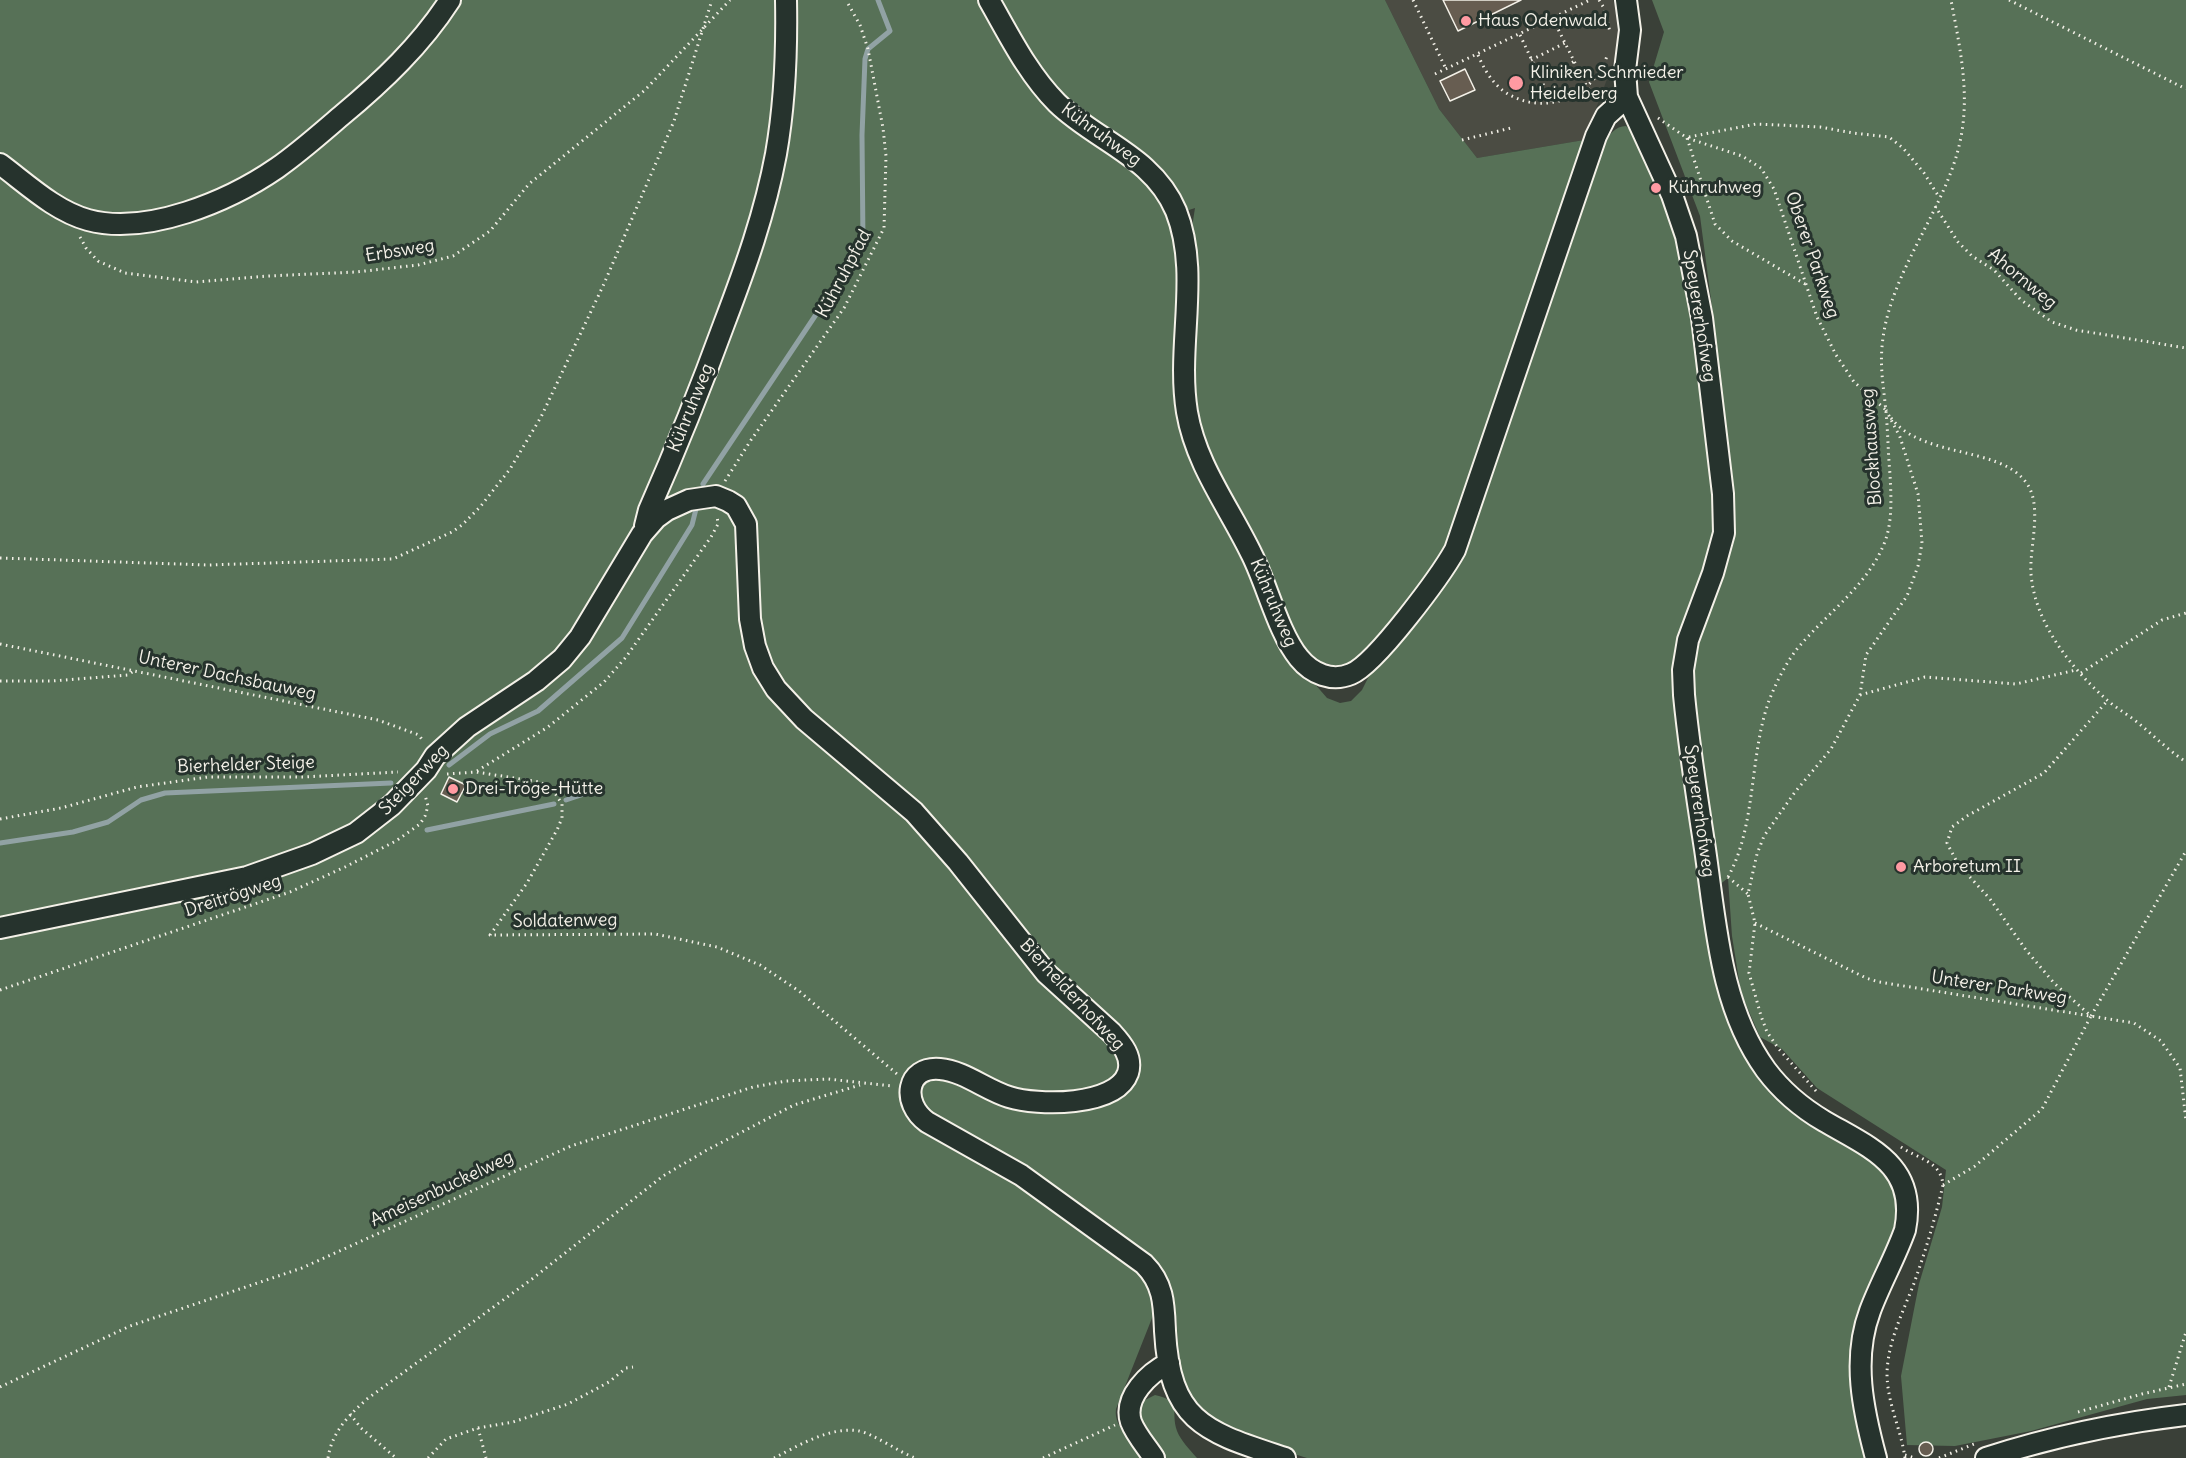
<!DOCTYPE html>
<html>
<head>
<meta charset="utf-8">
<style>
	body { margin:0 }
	canvas { display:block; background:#3a4038 }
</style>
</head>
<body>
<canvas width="2186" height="1458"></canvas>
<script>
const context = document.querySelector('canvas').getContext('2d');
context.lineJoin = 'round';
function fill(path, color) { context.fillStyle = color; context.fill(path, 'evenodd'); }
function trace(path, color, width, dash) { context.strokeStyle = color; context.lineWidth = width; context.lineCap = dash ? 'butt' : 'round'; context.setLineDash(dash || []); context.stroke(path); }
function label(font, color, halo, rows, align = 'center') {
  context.font = font + ' Delius,sans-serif'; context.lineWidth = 6; context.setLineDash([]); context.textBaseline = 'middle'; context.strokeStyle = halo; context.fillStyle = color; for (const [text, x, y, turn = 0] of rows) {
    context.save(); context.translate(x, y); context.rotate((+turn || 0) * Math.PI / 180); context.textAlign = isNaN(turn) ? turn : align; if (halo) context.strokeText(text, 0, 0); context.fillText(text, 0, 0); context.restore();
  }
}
fill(new Path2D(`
	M1385 0H1613L1617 13 1618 38 1615 58 1584 140 1477 158 1439 109Z`), '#4b4c43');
fill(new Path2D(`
	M0 0H1385L1439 109 1477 158 1584 140 1444 559 1360 658 1346 665H1332L1314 660 1301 649 1213 467 1194 410 1193 331 1197 254 1191 234 1195 208 1168 217 1172 219 1180 261 1174 358 1176 400 1187 449 1248 572 1277 642 1296 672 1314 683 1327 698 1340 703 1351 701 1362 690 1371 672 1398 642 1455 568 1468 544 1594 173C1600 156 1605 127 1626 126L1629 129 1678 234 1698 336 1715 330 1700 216 1649 82 1664 32 1652 0H2186V1395L2147 1399 2031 1431 1955 1446 1907 1445 1901 1376 1919 1284 1942 1207 1946 1170 1817 1088 1782 1049 1760 1037 1741 993 1732 936 1728 878 1705 896 1745 1049 1883 1167 1895 1191 1898 1203 1897 1229 1865 1303 1867 1458H1307C1258 1442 1192 1429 1181 1369 1177 1349 1178 1328 1175 1309L1154 1313 1116 1409C1113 1428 1135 1443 1145 1458H0Z
	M1155 1395C1183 1401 1170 1411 1177 1431 1181 1441 1190 1450 1197 1458H1165L1139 1423 1136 1412 1141 1402Z`), '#577157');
trace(new Path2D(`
	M703 484 863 244 862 135 865 59 868 49 890 31 878 0
	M449 765 490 734 538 711 622 638 692 525 696 509
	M566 800 602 788
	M427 830 554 804
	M0 843 73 832 108 822 141 800 165 793 391 783`), '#91a2a4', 5);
const building = new Path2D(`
	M1443 0H1521L1458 31Z
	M1465 69 1475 90 1450 101 1440 81Z
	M449 777 466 785 457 802 441 794Z
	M1919 1449a7 7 0 1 1 14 0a7 7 0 1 1-14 0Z`);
fill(building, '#675d51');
trace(building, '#f4f1e8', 1.5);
const minor = new Path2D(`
	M989 0C1009 35 1028 74 1057 103 1096 141 1153 156 1176 211 1201 274 1176 345 1187 412 1196 465 1229 507 1252 555 1267 585 1279 634 1299 658 1312 674 1332 682 1351 674 1376 664 1441 575 1455 550L1596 136 1606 116 1627 97
	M1626 0 1630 30 1625 70 1627 97 1672 195 1686 236 1702 318 1723 494 1724 533 1713 573 1688 640 1683 670 1684 695C1689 747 1697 798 1705 849 1716 924 1720 1007 1766 1070 1781 1090 1802 1108 1824 1121 1870 1148 1918 1165 1905 1230 1895 1258 1880 1284 1870 1311 1852 1359 1863 1410 1876 1458
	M0 164C27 184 55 211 88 220 147 236 229 201 277 168 300 152 320 134 341 116 382 82 421 45 450 0
	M645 526 649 510C676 449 701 387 724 324 745 269 765 213 776 154 785 103 787 52 786 0
	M0 928 247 877 312 854 356 833 392 805 426 770 435 756 467 727 536 681 562 659 580 637 642 534 656 518 667 510 689 500 716 496 728 501 736 506 746 524 750 619 755 646 763 668 776 689 804 719 914 812 958 862 1046 973 1112 1033C1122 1044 1133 1057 1128 1073 1116 1107 1037 1106 1009 1097 986 1090 964 1071 940 1069 906 1066 901 1103 927 1122L1021 1175 1144 1264C1164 1284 1164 1305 1165 1331 1170 1424 1207 1432 1285 1458
	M1154 1458C1147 1447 1136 1435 1131 1422 1123 1397 1149 1373 1169 1363
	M1986 1458C2051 1437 2118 1423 2186 1415`);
trace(minor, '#f4f1e8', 24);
trace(new Path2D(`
	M1413 0 1446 69
	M1599 0 1604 8 1610 32
	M2009 0 2186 89
	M1553 19 1587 87 1598 100
	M1520 35 1552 103
	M1478 55C1484 69 1492 83 1505 92 1542 117 1593 98 1607 56
	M1531 60 1565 43
	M1435 74 1590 0
	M1540 79 1575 61
	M1658 118 1687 138 1742 156 1761 168 1774 189 1817 317 1836 355 1854 382 1886 410
	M1689 137 1756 124 1820 127 1853 133 1889 137 1903 148 1924 173 1939 197
	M1687 138 1715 224 1732 241 1805 284
	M1462 140 1511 128
	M1935 206 1958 242 1972 256 1994 270 2021 300 2052 322 2076 330 2186 348
	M80 237 86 248 98 261 125 273 196 282 268 276 356 272 418 265 453 256 490 231 529 184 645 90 730 0
	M1891 418C1922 458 1997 446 2025 481 2044 504 2029 547 2031 574 2035 624 2072 669 2107 700 2116 708 2127 714 2137 722 2153 735 2168 750 2186 762
	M725 481 751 440 844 308 884 228 886 156 883 128 868 49 860 25 846 0
	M0 558 208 565 393 559 452 532 462 525 480 507 510 469 541 417 603 286 674 121 712 0
	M0 644 378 720 419 735 423 741
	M2081 673 2162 620 2186 613
	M0 681H52L128 675 135 670
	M1860 695 1925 677 2016 684 2076 670
	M477 771 548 727 604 682 626 657 711 537 718 524 717 515
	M447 774 476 772 540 782 553 790 562 804V818L557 830 527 883 490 935 655 934 717 947 760 965 799 991 897 1074
	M0 819 61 808 137 787 208 777H303L398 772
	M1728 877C1757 825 1749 753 1770 698 1777 681 1786 663 1797 649 1826 614 1867 586 1884 544 1893 522 1891 496 1890 474 1888 453 1888 433 1886 412 1884 390 1880 370 1882 347 1888 270 1951 205 1962 131 1969 87 1959 43 1951 0
	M1728 877 1748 894
	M1755 923 1866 978 1879 982 2134 1023 2161 1041 2180 1068 2186 1121
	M0 990 290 892 345 867 396 841 420 824 425 816 428 806 425 795
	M2091 1016 2186 851
	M1816 1091 1778 1048 1767 1032 1761 1016 1749 973 1755 923 1748 894 1757 854 1764 836 1795 792 1831 749 1860 695 1866 655 1907 596 1918 566 1922 543 1918 494 1900 437 1886 410
	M1901 1147C1918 1159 1941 1161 1943 1185 1935 1219 1925 1253 1913 1286 1902 1314 1888 1342 1887 1373 1887 1403 1901 1429 1905 1458
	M1943 1185 1975 1166 2042 1109 2091 1016 2054 983 2026 950 1990 899 1958 864 1947 843 1952 827 1967 816 2044 773 2108 700
	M0 1387 130 1326 302 1268 571 1146 753 1087 786 1081 828 1079 892 1086
	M2169 1387 2186 1332
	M2078 1412 2142 1394 2186 1384
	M350 1414 361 1428 396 1458
	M478 1428 513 1422 568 1404 609 1382 626 1368 633 1367
	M1905 1455 1915 1458
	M328 1458C332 1432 348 1416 367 1399L532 1279 663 1176 707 1150 794 1105 860 1085
	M428 1458 446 1439 478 1428 486 1458
	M774 1458C798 1446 830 1426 859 1431 874 1434 899 1452 915 1458
	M1043 1458 1115 1425
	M1939 1458 1974 1444`), '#f4f1e8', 3, [1.5, 4.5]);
trace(minor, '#26332d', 20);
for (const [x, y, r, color] of [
	[1466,21,6,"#ff9aa2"],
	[1516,83,8,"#ff9aa2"],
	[1656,188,6,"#ff9aa2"],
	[453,789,6,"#ff9aa2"],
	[1901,867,6,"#ff9aa2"]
]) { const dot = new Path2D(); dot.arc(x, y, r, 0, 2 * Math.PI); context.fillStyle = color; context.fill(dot); trace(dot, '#26332d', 2); }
label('18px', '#f4f1e8', '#26332d', [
	["Haus Odenwald",1478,21],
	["Kliniken Schmieder",1530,73],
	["Heidelberg",1530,94],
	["Kühruhweg",1668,188],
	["Drei-Tröge-Hütte",465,789],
	["Arboretum II",1913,867]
], 'left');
label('18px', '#f4f1e8', '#26332d', [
	["Kühruhweg",1101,135,36],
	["Erbsweg",400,251,-9],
	["Oberer Parkweg",1812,255,71],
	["Kühruhpfad",844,274,-62],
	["Ahornweg",2022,279,40],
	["Speyererhofweg",1699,316,81],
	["Kühruhweg",691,408,-68],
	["Blockhausweg",1872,447,-94],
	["Kühruhweg",1273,603,67],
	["Unterer Dachsbauweg",227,676,12],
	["Bierhelder Steige",246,765,-2],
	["Steigerweg",414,780,-46],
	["Speyererhofweg",1699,811,82],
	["Dreitrögweg",233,896,-18],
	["Soldatenweg",565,921,-1],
	["Unterer Parkweg",1999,988,9],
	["Bierhelderhofweg",1072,995,47],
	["Ameisenbuckelweg",442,1189,-25]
]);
</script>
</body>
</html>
